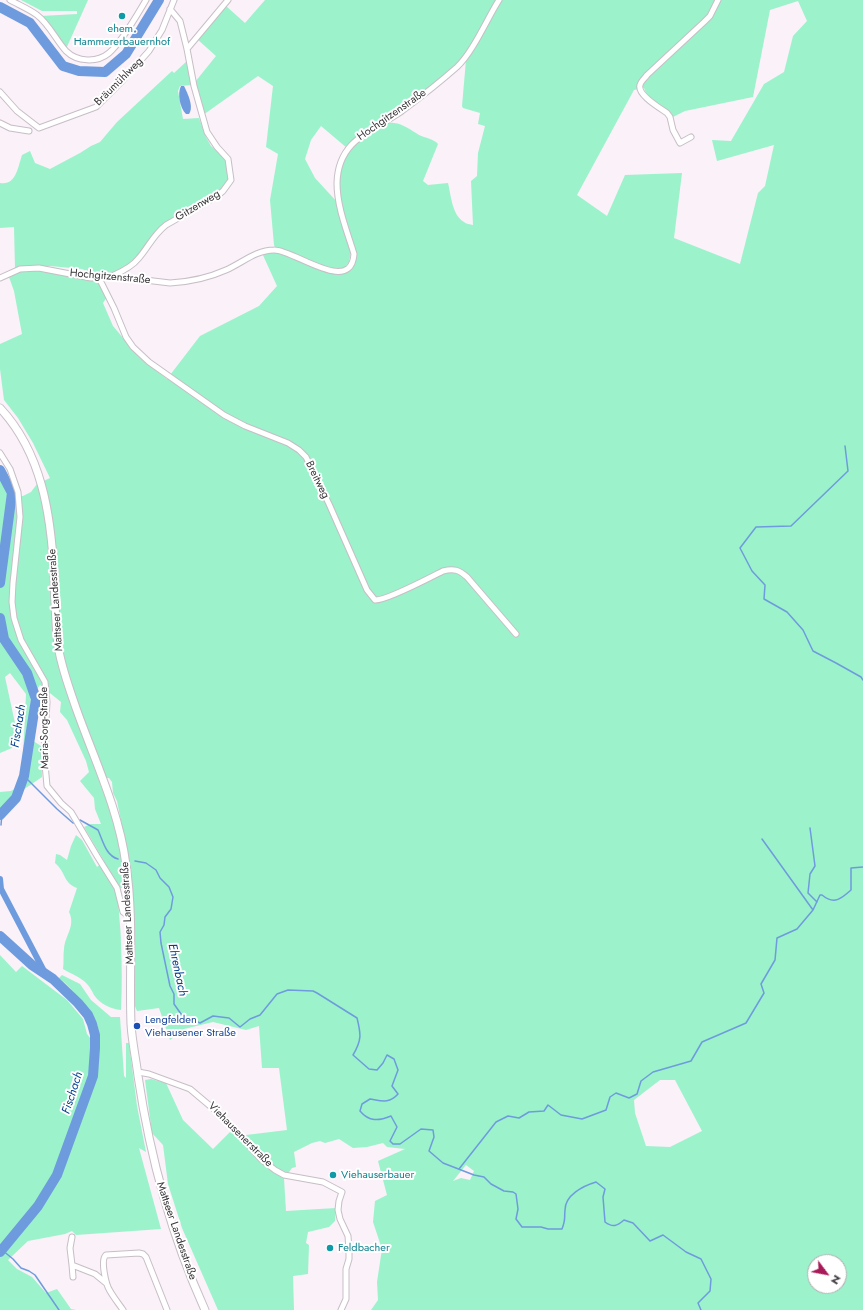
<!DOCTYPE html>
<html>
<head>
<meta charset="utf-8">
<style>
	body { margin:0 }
	#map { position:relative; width:863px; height:1310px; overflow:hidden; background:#faf1f9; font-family:Jost,sans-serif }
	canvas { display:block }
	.north { position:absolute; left:807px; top:1254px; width:40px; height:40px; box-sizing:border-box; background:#fff; border:1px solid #b0aeb0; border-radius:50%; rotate:122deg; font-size:11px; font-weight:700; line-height:16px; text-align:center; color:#393539 }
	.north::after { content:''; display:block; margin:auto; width:14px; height:18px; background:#a91a59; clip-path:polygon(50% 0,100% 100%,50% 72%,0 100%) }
</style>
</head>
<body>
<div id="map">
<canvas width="863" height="1310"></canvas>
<div class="north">N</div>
</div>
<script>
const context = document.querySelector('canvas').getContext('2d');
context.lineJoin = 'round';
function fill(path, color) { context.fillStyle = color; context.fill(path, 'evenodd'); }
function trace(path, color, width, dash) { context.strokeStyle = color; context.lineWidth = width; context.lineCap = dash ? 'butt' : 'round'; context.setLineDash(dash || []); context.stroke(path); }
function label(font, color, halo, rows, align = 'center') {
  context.font = font + ' Jost,sans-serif'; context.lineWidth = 4; context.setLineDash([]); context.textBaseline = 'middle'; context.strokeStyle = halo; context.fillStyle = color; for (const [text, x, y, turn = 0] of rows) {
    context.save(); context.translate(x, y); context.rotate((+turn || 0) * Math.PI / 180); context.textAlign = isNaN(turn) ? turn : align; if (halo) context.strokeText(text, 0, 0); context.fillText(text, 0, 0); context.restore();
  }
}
fill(new Path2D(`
	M21 0H88L66 49 41 16 77 14V11H42Z
	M265 0H498L461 60 417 99 347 148 321 126 311 140 305 159 315 178 338 203 351 252 349 262 344 268 334 270 275 247 274 245 270 200 278 154 266 147 273 86 258 76 203 115 195 82 216 56 197 39 226 6 245 23Z
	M501 0H863V1310H371L378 1300 377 1282 382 1249 373 1222 375 1201 387 1195 378 1161 405 1149 387 1147 383 1143 367 1147 353 1148 339 1139 325 1143 320 1141 312 1143 294 1152 296 1167 292 1168 284 1179 286 1211 336 1208 335 1221 329 1227 308 1232 306 1243 309 1245 308 1274 293 1276 294 1310H218L182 1228 168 1184 163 1145 152 1133 145 1080 151 1079 166 1083 183 1120 213 1149 232 1130 238 1136 287 1130 279 1068H262L259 1026 246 1030 213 1022 184 1029 170 1040 159 1008 137 1011 134 1004 133 897 130 867 117 801 113 793 112 782 109 778H98C113 815 121 848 126 887L119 888C117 906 121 925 121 944 122 966 122 988 121 1010 111 1009 100 1004 94 995 92 991 90 987 87 984 81 977 71 974 63 969 64 962 63 956 64 949 65 935 76 926 69 912L77 888C63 883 66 872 55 863L56 854 60 855 67 860 71 846 76 835 82 840 97 867 104 861 84 827 91 824H101L95 809 94 798 80 781 89 772 86 761 67 720 60 712 61 702 40 685 31 698 27 737 41 746 42 777 14 796 0 810V792L11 791 18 787 21 777 24 737 26 694 10 673 5 677 18 737 12 748 0 753V474L10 496H23L31 492 37 484 50 478 33 443 18 418 4 400 0 369V344L22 334 14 291 9 277 16 272 34 269 94 278 98 281 107 297 103 303 113 326 139 357 167 379 200 336 259 306 277 286 262 253 280 252 341 272 353 262C348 239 335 196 339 174 344 150 357 140 377 129 383 125 387 122 394 123 403 124 411 130 419 135 425 138 434 139 438 144L436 149 423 181 428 185 448 183C451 195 452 215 464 222 466 224 470 224 473 225L471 181 477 176 478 153 485 126 478 124 480 113 463 108 462 106 466 60ZM798 1 807 21 793 36 784 72 764 84 731 141 712 140 717 161 774 145 765 186 758 193 740 264 674 238 682 173 625 175 607 216 577 195 634 90 644 88C648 102 666 105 673 117L685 111 753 97 770 10ZM660 1080H675L702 1131 670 1147 646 1146 635 1113 634 1100ZM466 1165 474 1171 470 1180 461 1178 453 1181ZM815 1262H839V1286H815Z
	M187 61 192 85 180 86 178 91 183 119 199 118 206 137 211 146 222 155 227 161 229 177 228 182 220 192 162 225 154 234 133 263 110 275 99 276 82 269 50 266 15 268 14 227 0 228V183C16 186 18 167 22 155L30 151 35 163 50 169 80 153 91 146 100 142 117 122 172 71 174 73Z
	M0 955 16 972 22 966 67 1000 83 1019 87 1034 98 1048C103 1026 93 1014 79 999 73 991 67 984 59 978L62 975 80 984 91 1000 111 1017H120L124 1076 126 1078V1043H129L137 1106 146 1152 139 1148 161 1229 76 1235 72 1231 65 1234 28 1241 8 1260 17 1269 32 1277 46 1293 57 1289 71 1309 76 1310H0Z`), '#9cf2cb');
fill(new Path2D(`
	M181 86H184C188 94 194 107 189 114H186C180 108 177 94 181 86Z`), '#6e9bdd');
trace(new Path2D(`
	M845 446 848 471 791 526 756 527 740 548 752 571 765 585 764 599 787 612 803 630 813 651 836 663 861 677 863 680
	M24 776 57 809 73 823 75 822
	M79 821 80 820 98 830C103 841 106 856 118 859
	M1 825 2 813
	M810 828 815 866 810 874 808 893 817 902
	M762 839 813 910
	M135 861 146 863 156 870 160 878 169 887 173 897 171 909 165 917 164 925 160 932 161 943 170 986 174 994V1004L181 1014 200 1023 213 1016 229 1018 240 1027 250 1019 260 1015 277 994 288 990 313 991 317 993 357 1018C361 1034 362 1040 353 1055L369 1069 377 1070 383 1063 387 1055 394 1059 398 1070 392 1086 398 1094C389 1104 382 1101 370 1099L362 1104 360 1111C369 1122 379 1121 391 1116L397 1127 390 1141 393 1144H400L421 1129 433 1130 434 1137 429 1151 443 1163 474 1175 484 1177 491 1184 504 1191 513 1192 516 1194 518 1209 516 1219 522 1227H541L548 1229H562C566 1218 564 1220 565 1210 565 1195 583 1186 596 1182L605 1189 603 1197 605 1222C613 1228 617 1226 624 1220L633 1223 650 1241 663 1235 686 1252 701 1259 711 1279 710 1291 698 1303 701 1310
	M459 1169 496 1122 508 1116 519 1118 529 1112 544 1111 548 1105 561 1115 582 1119 606 1110 610 1097 616 1093 629 1098 637 1094 641 1081 653 1072 691 1061 702 1042 746 1023 764 993 761 984 775 960 777 938 797 929 813 910 820 895H822C834 905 841 899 851 890V868L863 867
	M2 1250 13 1259 21 1268 29 1271 35 1275 59 1310`), '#6e9bdd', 1.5);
trace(new Path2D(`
	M0 879 1 889 45 973`), '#6e9bdd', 6);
trace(new Path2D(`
	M0 7 30 23 63 66 79 71 105 72 126 54 159 0
	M0 470 12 493 0 583
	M0 618 4 639 27 673 36 699 24 776 16 798 0 815
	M0 936 32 965 53 979 78 1003 88 1015 92 1024 95 1035V1048L93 1076 57 1175 38 1206 0 1252`), '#6e9bdd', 10);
const minor = new Path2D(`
	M10 0C19 5 29 9 37 15 49 24 56 40 66 51 77 62 97 63 109 53 122 42 137 15 146 0
	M187 49 228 0
	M0 92 17 111 39 128 96 107 122 81 149 51 162 30 174 0
	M0 123 10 128 29 131
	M691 137 680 143 673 130 670 117 667 113C660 108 637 95 640 85 641 81 645 78 647 75L704 22 710 16 718 0
	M112 276C121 272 132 267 138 259 148 248 153 235 166 225L217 196 223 191 231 180 228 159 217 147 207 132 194 86 187 49 180 21 170 9
	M0 278 20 269 39 268 91 278 112 276 170 283C189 282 208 278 226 270 242 263 256 250 274 250 293 249 351 296 354 254 347 231 337 207 337 183 338 139 373 131 402 111 421 97 440 82 457 67 473 52 487 19 499 0
	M99 278 114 308 126 337 133 347 149 362 224 415 245 426 288 443 299 450 306 457 329 504 367 590 375 600C386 601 431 577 443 571 454 568 459 570 467 577L516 634
	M0 453 10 469 18 492 20 517 13 583 12 602 14 618 21 640 45 682 47 702 44 753 47 786 61 803 71 812 97 856 117 888 123 912 130 917
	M138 1072 149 1074 190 1089 222 1116 261 1159 275 1170 284 1175 323 1182 342 1192 339 1201 338 1210 340 1219 348 1236 349 1250V1259L346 1269V1299L341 1310
	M72 1237 70 1248 72 1265 95 1274 106 1283
	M72 1265 73 1277
	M123 1310C119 1304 114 1298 110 1291 106 1285 100 1260 106 1255L139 1253 143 1254 146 1257 167 1310`);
const secondary = new Path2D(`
	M0 408C42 453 51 515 54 574 55 598 55 621 58 645 61 667 69 687 76 708 94 759 119 810 126 865 134 918 129 971 131 1024 132 1042 136 1059 138 1076 150 1157 171 1235 205 1310`);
trace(minor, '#c7bec6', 7);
trace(secondary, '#c7bec6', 9);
trace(minor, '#fff', 5);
trace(secondary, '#fff', 7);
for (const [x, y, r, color] of [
	[122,16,4,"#0f9aa8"],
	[137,1026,4,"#1a4fb4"],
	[333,1175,4,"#0f9aa8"],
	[330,1248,4,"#0f9aa8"]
]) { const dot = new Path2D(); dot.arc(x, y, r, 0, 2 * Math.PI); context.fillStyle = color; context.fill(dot); trace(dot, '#fff', 1.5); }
label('11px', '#0d838f', '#fff', [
	["ehem.",122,29,"center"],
	["Hammererbauernhof",122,42,"center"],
	["Viehauserbauer",341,1175],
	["Feldbacher",338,1248]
], 'left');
label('11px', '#393539', '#fff', [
	["Bräumühlweg",119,82,-45],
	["Hochgitzenstraße",392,115,-35],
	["Gitzenweg",198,206,-31],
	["Hochgitzenstraße",110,277,5],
	["Breitweg",317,480,64],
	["Mattseer Landesstraße",56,600,-94],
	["Maria-Sorg-Straße",45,728,-91],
	["Mattseer Landesstraße",128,913,-93],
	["Viehausenerstraße",240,1135,45],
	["Mattseer Landesstraße",176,1231,71]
]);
label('11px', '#164399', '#fff', [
	["Lengfelden",145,1020],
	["Viehausener Straße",145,1033]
], 'left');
label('italic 12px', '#03408e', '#fff', [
	["Fischach",19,726,-81],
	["Ehrenbach",177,970,78],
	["Fischach",73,1093,-72]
]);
</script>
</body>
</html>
